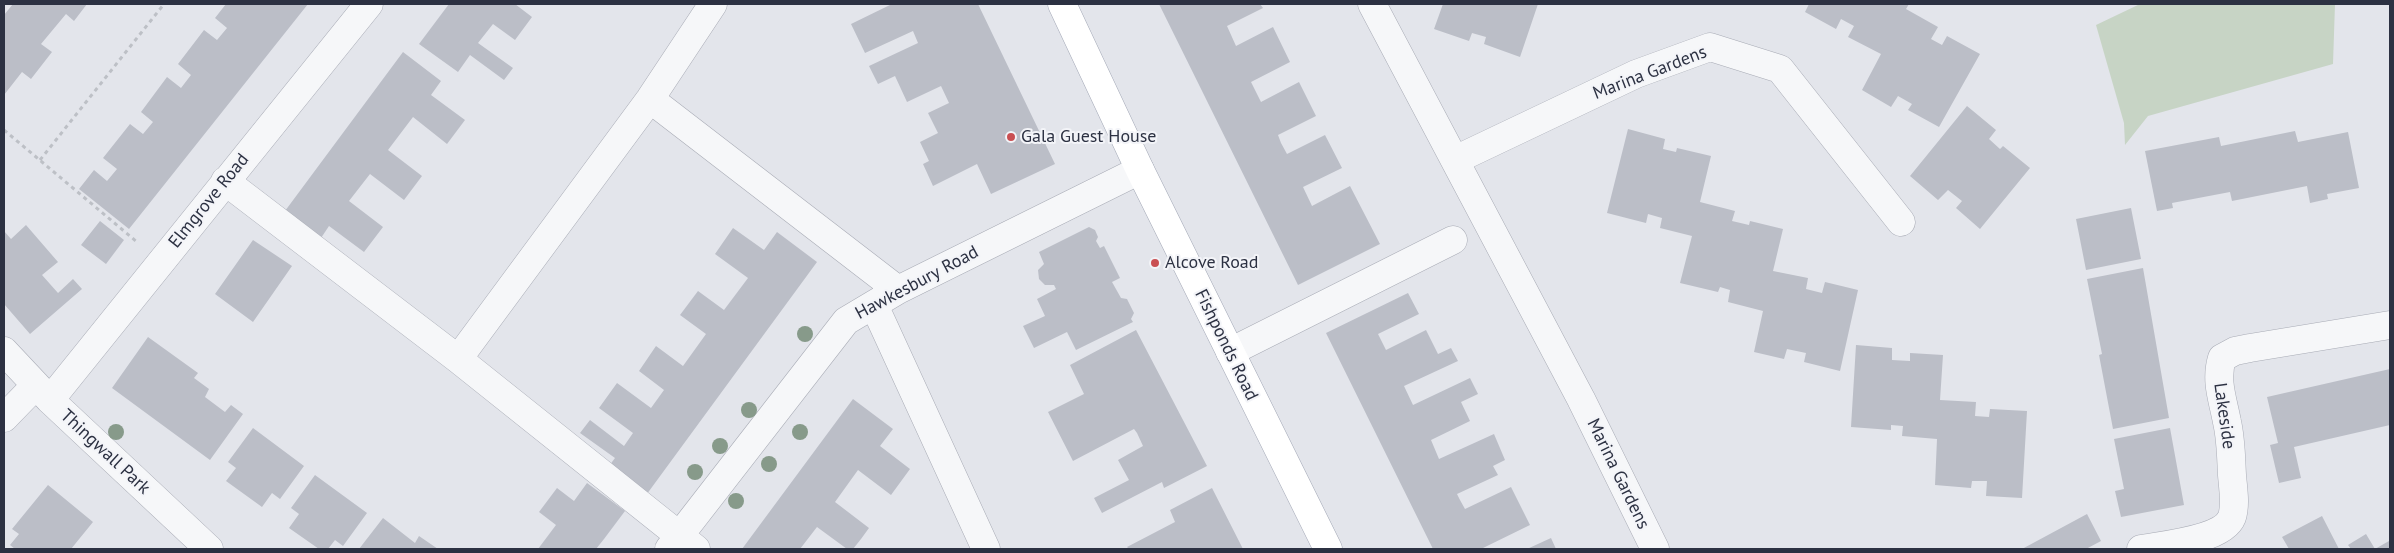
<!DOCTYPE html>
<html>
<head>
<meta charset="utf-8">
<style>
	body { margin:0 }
	#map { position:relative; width:2394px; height:553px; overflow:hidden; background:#e3e5eb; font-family:"PT Sans",sans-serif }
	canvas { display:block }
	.frame { position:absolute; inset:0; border:5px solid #2c3142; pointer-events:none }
</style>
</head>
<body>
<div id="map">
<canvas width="2394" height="553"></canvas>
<div class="frame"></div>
</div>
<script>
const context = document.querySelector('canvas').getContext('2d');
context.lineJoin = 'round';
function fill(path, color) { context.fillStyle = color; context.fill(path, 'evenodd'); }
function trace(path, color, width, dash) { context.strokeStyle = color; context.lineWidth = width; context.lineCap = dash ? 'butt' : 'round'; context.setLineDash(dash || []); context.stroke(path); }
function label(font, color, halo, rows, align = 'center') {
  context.font = font + ' "PT Sans",sans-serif'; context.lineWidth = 4; context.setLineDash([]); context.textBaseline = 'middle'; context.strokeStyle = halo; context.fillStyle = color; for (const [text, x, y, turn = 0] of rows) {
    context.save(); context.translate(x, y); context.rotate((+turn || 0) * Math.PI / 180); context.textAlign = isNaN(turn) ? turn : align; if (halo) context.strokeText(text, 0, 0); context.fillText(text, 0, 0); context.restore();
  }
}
fill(new Path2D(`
	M2140 4H2335L2333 64 2148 116 2125 145 2124 123 2096 25Z`), '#c7d4c5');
fill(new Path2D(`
	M13 4H87L74 21 66 14 41 44 52 52 31 79 22 72 4 95V15Z
	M226 4H308L129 229 79 189 94 170 107 181 117 169 103 158 130 124 143 134 153 122 141 112 167 77 181 88 191 75 178 64 204 30 217 40 227 28 215 18Z
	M449 4H515L532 17 515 40 493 24 478 43 513 68 504 80 470 55 458 72 419 44Z
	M892 4H978L1055 164 991 194 977 164 933 186 923 164 929 161 920 142 938 133 928 113 949 103 941 86 907 102 895 76 878 84 869 66 918 43 913 31 865 53 851 24Z
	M1159 4H1260L1263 8 1227 26 1236 46 1273 27 1290 62 1251 82 1261 102 1299 82 1316 116 1278 135 1281 143 1287 154 1325 135 1342 168 1303 187 1312 206 1350 186 1380 244 1298 285Z
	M1443 4H1538L1520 57 1484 44 1486 37 1472 33 1469 41 1434 29Z
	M1809 4H1909L1906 9 1938 27 1931 39 1942 45 1947 36 1980 54 1939 127 1908 110 1912 104 1898 96 1891 107 1862 90 1881 54 1848 37 1854 26 1841 19 1836 29 1805 12Z
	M403 52 441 81 431 95 465 120 447 144 413 117 388 150 422 176 404 200 370 174 349 201 383 227 364 252 329 226 321 238 285 211Z
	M1967 106 1996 130 1989 139 2000 149 2003 146 2030 168 1980 229 1956 208 1962 201 1948 190 1938 200 1910 176Z
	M1628 129 1665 139 1663 149 1676 152 1677 148 1711 156 1700 202 1735 211 1732 221 1749 225 1750 221 1783 229 1773 271 1808 278 1806 289 1822 293 1825 282 1858 290 1840 371 1804 362 1806 353 1787 349 1784 359 1754 352 1763 311 1728 302 1730 290 1720 287 1718 292 1680 283 1692 236 1660 228 1662 218 1648 214 1646 223 1607 213Z
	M2295 131 2298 142 2348 132 2359 188 2327 194 2328 199 2310 203 2307 186 2232 201 2230 192 2172 203 2173 208 2157 211 2145 151 2219 137 2221 146Z
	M2131 208 2141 259 2086 270 2076 219Z
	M100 221 124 240 106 264 81 245Z
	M26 225 58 262 42 275 58 293 73 279 82 289 30 334 4 304V231L11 239Z
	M1089 227 1095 230 1098 237 1096 241 1100 248 1104 246 1120 278 1112 282 1121 298 1127 299 1134 313 1131 319 1133 322 1076 350 1067 332 1034 348 1023 326 1045 316 1037 299 1056 289 1054 285H1045L1039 279 1038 270 1044 264 1039 252Z
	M733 228 764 250 777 232 817 262 644 498 606 470 615 458 580 433 590 420 624 446 633 433 599 408 617 383 651 408 664 390 639 371 656 346 683 366 706 334 680 315 698 291 724 310 748 278 715 254Z
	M253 240 292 266 253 322 215 294Z
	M2143 268 2169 418 2113 429 2099 355 2102 354 2087 279Z
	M1408 293 1419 314 1378 334 1386 350 1426 330 1438 354 1451 348 1458 361 1404 386 1413 405 1470 378 1478 394 1461 402 1470 421 1431 440 1439 459 1494 434 1505 460 1493 466 1498 475 1457 494 1460 500 1465 509 1511 487 1530 525 1483 548 1484 549H1433L1326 333Z
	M1136 330 1207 466 1164 488 1162 482 1102 513 1094 498 1129 480 1118 460 1143 446 1137 433 1134 429 1073 461 1048 412 1084 394 1070 365Z
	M148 337 198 373 194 378 209 389 205 397 225 412 231 405 243 414 210 460 112 388Z
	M1856 345 1892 348V360L1910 361V353L1943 355 1940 400 1976 402 1975 416 1989 417 1990 409 2027 411 2022 498 1986 496 1987 481H1972L1971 488 1935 485 1937 439 1902 436 1903 426 1891 425V430L1851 427Z
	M2390 369V425L2294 447 2301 478 2279 483 2270 445 2278 443 2267 397Z
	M853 399 893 429 880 446 910 469 891 495 858 470 835 502 869 528 861 539 853 549H847L817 527 800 549H742Z
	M253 428 304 466 280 499 272 493 262 507 226 481 236 468 228 462Z
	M2170 428 2184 505 2121 517 2115 491 2124 489 2114 439Z
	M315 475 367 513 343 546 335 540 328 549H319L289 528 299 514 291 508Z
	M587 483 625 511 604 539 596 549H538L556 525 539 512 557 488 574 501Z
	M48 485 93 522 71 549H15L10 545 19 534 12 529Z
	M1212 488 1243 549H1129L1127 547 1175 522 1170 510Z
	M2087 514 2101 541 2086 549H2022Z
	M2322 516 2339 549H2289L2282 537Z
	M383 518 415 543 419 536 438 549H359Z
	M2366 534 2375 549H2351L2348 545Z
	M1551 538 1556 549H1527Z
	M2389 541 2390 549H2375Z`), '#bbbec7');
const minor = new Path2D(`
	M1372 4 1581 399 1655 549
	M650 99 898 290
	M1455 160 1636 74 1710 47 1780 69 1901 222
	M225 181 458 359 696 549
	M874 305 986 549
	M4 351 50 400 209 549
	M1230 352 1453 240
	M458 359 650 99 713 4
	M50 400 369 4
	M4 418 36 385
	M669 549 846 321 898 290 1140 170
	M2141 549C2163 545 2223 540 2232 517 2236 504 2233 488 2232 475 2231 457 2231 439 2227 422 2223 400 2215 381 2222 358L2235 351 2250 348 2390 325`);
const major = new Path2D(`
	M1062 4 1140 170 1328 549`);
trace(minor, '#a8abb5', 29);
trace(major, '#a3a8b6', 29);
trace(new Path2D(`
	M4 130 137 242
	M40 160 164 4`), '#bdc0c6', 3, [4, 4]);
trace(minor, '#f6f7f9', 28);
trace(major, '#fff', 28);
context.fillStyle = '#879a8a';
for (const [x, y] of [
	[805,334],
	[749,410],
	[116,432],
	[800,432],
	[720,446],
	[769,464],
	[695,472],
	[736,501]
]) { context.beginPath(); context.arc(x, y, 8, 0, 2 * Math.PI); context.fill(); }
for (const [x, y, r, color] of [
	[1011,137,5,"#c94f52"],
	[1155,263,5,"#c94f52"]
]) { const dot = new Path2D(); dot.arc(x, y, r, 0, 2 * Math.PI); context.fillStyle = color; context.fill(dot); trace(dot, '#f3f4f8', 2); }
label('18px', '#2c3142', '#f3f4f8', [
	["Marina Gardens",1650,73,-21],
	["Elmgrove Road",209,201,-51],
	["Hawkesbury Road",917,283,-28],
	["Fishponds Road",1226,345,64],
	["Lakeside",2224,416,82],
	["Thingwall Park",105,452,43],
	["Marina Gardens",1618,474,64]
]);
label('18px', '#2c3142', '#f3f4f8', [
	["Gala Guest House",1021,137],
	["Alcove Road",1165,263]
], 'left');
</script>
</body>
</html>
